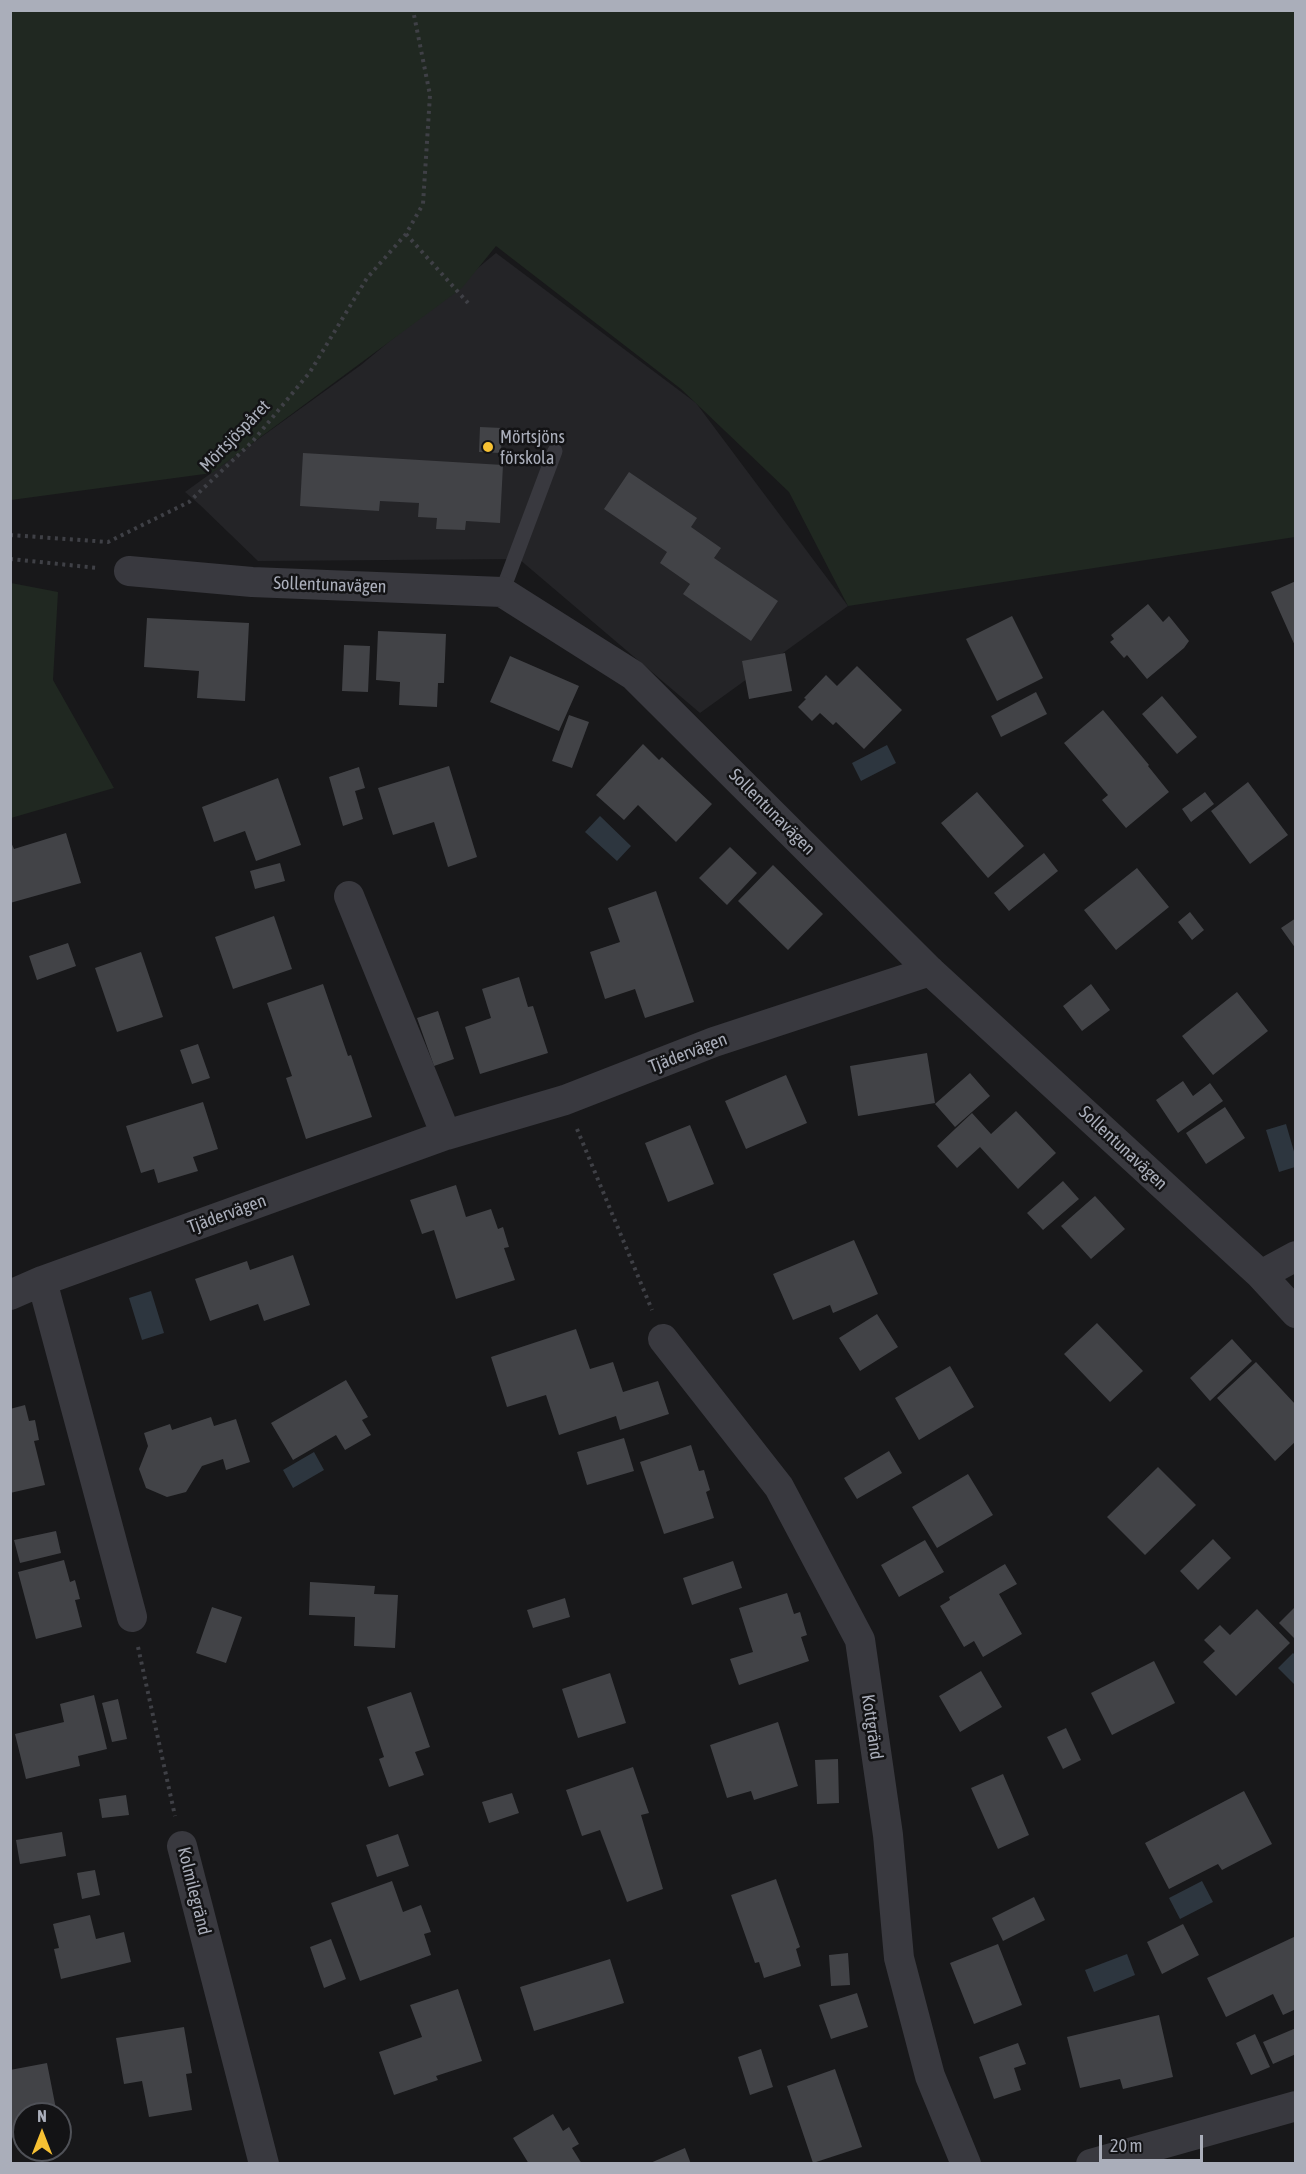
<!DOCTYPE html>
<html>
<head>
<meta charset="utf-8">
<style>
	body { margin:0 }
	#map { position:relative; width:1306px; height:2174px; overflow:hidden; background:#18181a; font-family:"Asap Condensed",sans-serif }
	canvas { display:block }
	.frame { position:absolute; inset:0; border:12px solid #aaaeba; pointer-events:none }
	.north { position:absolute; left:12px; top:2102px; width:60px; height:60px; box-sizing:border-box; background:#131315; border:2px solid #4f5157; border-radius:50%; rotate:0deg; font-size:16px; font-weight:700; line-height:24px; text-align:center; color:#aaaeba }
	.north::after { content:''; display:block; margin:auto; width:21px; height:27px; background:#f7c133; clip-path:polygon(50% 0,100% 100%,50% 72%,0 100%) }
	.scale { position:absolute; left:1099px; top:2135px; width:104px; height:27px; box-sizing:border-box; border:3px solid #aaaeba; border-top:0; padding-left:8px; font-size:18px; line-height:21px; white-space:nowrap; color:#aaaeba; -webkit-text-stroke:4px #131315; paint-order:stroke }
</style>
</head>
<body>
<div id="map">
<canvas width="1306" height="2174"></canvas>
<div class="frame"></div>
<div class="north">N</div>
<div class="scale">20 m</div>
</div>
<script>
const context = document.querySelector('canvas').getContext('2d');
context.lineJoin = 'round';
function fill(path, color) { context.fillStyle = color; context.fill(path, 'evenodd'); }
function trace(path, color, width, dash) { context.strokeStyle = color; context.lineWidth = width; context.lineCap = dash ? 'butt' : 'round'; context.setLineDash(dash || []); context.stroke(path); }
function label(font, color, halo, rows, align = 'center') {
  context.font = font + ' "Asap Condensed",sans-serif'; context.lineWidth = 5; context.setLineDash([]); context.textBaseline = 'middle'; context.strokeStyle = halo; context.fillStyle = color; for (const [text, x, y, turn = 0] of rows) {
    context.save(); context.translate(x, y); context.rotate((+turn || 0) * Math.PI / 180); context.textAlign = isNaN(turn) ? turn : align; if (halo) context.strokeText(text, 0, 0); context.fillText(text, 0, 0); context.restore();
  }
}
fill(new Path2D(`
	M496 253 696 403 848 606 700 713 519 559 258 561 200 505 185 492 361 365Z`), '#242427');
fill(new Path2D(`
	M10 11H1295V537L848 606 789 492 681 389 496 246 462 288 212 473 11 500Z
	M11 583 58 592 53 680 114 788 11 818Z`), '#202821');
fill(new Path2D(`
	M887 745 896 763 861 781 852 763Z
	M600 816 631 846 617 861 585 832Z
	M1286 1124 1295 1155V1167L1279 1172 1266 1130Z
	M151 1291 164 1333 142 1340 129 1298Z
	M314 1452 324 1470 293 1488 283 1470Z
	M1293 1653 1295 1655V1685L1278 1668Z
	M1202 1881 1213 1902 1180 1919 1169 1898Z
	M1127 1954 1135 1975 1094 1992 1085 1970Z`), '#2d363f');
fill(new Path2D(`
	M480 427 502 428 501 453 479 452Z
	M303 453 503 465 500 523 466 521 465 530 436 529 437 518 418 517 419 503 380 501 379 511 300 506Z
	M629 472 697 518 691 527 721 548 714 558 778 601 751 641 683 594 690 584 660 563 667 552 604 509Z
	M1296 581V648L1271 592Z
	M1148 604 1163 622 1169 616 1189 641 1184 648 1147 679 1127 655 1124 658 1110 642 1114 639 1111 635Z
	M1012 616 1043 678 997 701 966 639Z
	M147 618 249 623 245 701 197 698 199 671 144 667Z
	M378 631 446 634 444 683H438L437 707 399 705 400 682 376 680Z
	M344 645 370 646 368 692 342 691Z
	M785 653 792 691 749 699 742 661Z
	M510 656 579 686 559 731 490 702Z
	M857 666 902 710 864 749 836 722 833 725 820 713 812 721 798 707 806 699 804 698 826 675 837 686Z
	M1036 692 1047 714 1001 737 991 716Z
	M1162 696 1197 737 1177 754 1142 714Z
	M1103 710 1149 765 1148 766 1169 792 1126 828 1102 800 1108 795 1064 743Z
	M569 715 589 722 572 768 552 761Z
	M643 744 659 760 662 757 712 804 676 842 638 805 624 820 596 795Z
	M449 766 477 857 448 867 434 822 393 835 378 788Z
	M359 767 365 788 355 791 363 819 343 826 329 777Z
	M278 778 301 845 256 861 245 831 214 842 202 807Z
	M1248 782 1288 835 1250 864 1211 811Z
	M977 792 1024 846 988 878 941 823Z
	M1205 792 1214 804 1191 822 1182 809Z
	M66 833 81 883 10 903V840L14 849Z
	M730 847 757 873 727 905 699 878Z
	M1044 853 1058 871 1009 911 994 893Z
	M280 863 285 881 255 889 250 871Z
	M773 865 823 914 788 950 738 901Z
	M1137 868 1169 907 1116 950 1084 910Z
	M656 891 694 1002 645 1018 635 989 605 999 590 952 620 942 608 908Z
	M1190 912 1204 930 1192 940 1178 922Z
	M274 916 292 969 233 989 215 937Z
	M1296 918V949L1281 928Z
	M68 943 76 966 37 980 29 956Z
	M141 952 163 1017 117 1032 95 968Z
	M519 977 528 1007 533 1006 548 1053 480 1074 465 1027 491 1018 482 989Z
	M323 984 348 1056 351 1055 372 1117 306 1139 286 1078 292 1076 267 1003Z
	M1091 984 1110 1010 1082 1031 1063 1006Z
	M1237 992 1268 1031 1213 1075 1182 1036Z
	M438 1011 454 1059 434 1066 417 1018Z
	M198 1044 210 1078 192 1084 180 1050Z
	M927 1053 935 1103 858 1116 850 1066Z
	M970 1073 990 1096 955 1127 935 1104Z
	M786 1075 807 1123 746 1149 725 1101Z
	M1183 1081 1193 1096 1210 1083 1223 1101 1178 1133 1156 1100Z
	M203 1102 218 1149 193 1157 198 1171 158 1183 154 1169 141 1173 126 1126Z
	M1225 1107 1245 1138 1206 1164 1186 1133Z
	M1016 1111 1056 1153 1018 1189 980 1147 957 1168 937 1146 972 1113 991 1134Z
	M690 1125 714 1184 668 1202 645 1143Z
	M1063 1181 1079 1199 1043 1230 1027 1213Z
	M456 1185 466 1217 491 1209 498 1229 503 1227 509 1247 504 1248 515 1280 456 1299 434 1230 422 1234 410 1200Z
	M1095 1196 1125 1229 1091 1259 1061 1226Z
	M854 1240 878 1294 833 1313 830 1305 793 1320 773 1274Z
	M293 1255 310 1305 264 1321 258 1304 210 1321 195 1279 247 1261 250 1270Z
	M877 1314 898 1347 860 1371 839 1338Z
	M1097 1323 1143 1371 1110 1402 1064 1354Z
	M576 1329 590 1369 613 1362 623 1392 658 1381 669 1414 620 1430 616 1416 559 1435 546 1395 507 1407 491 1357Z
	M1232 1339 1252 1361 1210 1401 1190 1378Z
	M1256 1362 1296 1405V1441L1275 1461 1217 1398Z
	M950 1366 974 1407 919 1440 895 1398Z
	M346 1380 368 1417 362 1420 371 1435 345 1450 336 1435 293 1460 271 1423Z
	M25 1405 29 1421 35 1420 39 1440 34 1441 45 1485 10 1493V1409Z
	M211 1417 214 1426 236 1419 250 1462 226 1470 223 1459 202 1466 186 1492 167 1497 146 1488 139 1469 148 1446 144 1433 170 1424 172 1430Z
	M624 1438 634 1471 587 1485 577 1452Z
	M691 1445 699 1471 704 1470 710 1490 706 1492 714 1518 664 1534 640 1462Z
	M889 1451 902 1473 857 1499 844 1478Z
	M1158 1467 1196 1505 1145 1555 1107 1517Z
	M968 1474 993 1515 937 1548 912 1507Z
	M56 1531 61 1553 20 1563 14 1540Z
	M1213 1539 1231 1558 1198 1590 1180 1571Z
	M925 1540 944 1572 899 1597 881 1565Z
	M64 1560 70 1582 75 1580 80 1599 75 1600 82 1627 36 1639 18 1572Z
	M733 1561 742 1588 692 1605 683 1578Z
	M1005 1564 1017 1584 999 1594 1022 1634 983 1657 974 1641 964 1647 940 1606 950 1600 949 1597Z
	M310 1582 375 1586 374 1594 398 1595 395 1648 354 1646 355 1617 309 1615Z
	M787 1593 794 1614 800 1612 807 1635 801 1637 809 1661 739 1685 730 1659 753 1652 739 1608Z
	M565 1598 570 1617 533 1628 527 1610Z
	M1296 1606V1640L1279 1623Z
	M212 1607 242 1617 226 1663 196 1653Z
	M1257 1609 1290 1643 1236 1696 1203 1662 1215 1651 1204 1640 1220 1625 1230 1635Z
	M1154 1661 1175 1703 1112 1735 1091 1693Z
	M981 1671 1002 1707 960 1732 939 1696Z
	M610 1673 626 1723 578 1738 562 1689Z
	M411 1692 430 1747 415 1752 424 1775 389 1787 379 1759 384 1757 367 1707Z
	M94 1695 107 1749 78 1756 80 1766 26 1779 15 1734 64 1722 60 1704Z
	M118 1699 127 1739 112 1742 102 1703Z
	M778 1722 798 1786 754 1800 751 1791 727 1798 710 1745Z
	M1066 1728 1081 1760 1063 1769 1047 1737Z
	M838 1759 839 1803 817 1804 815 1760Z
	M633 1767 649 1813 641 1815 663 1889 627 1902 600 1830 582 1836 566 1790Z
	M1003 1774 1029 1835 998 1849 971 1788Z
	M1244 1791 1272 1844 1222 1870 1218 1864 1169 1889 1145 1843Z
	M512 1793 519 1813 489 1823 482 1802Z
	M126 1795 129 1815 102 1818 99 1799Z
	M62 1832 66 1856 20 1864 16 1840Z
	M398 1834 409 1866 377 1877 366 1845Z
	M95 1870 100 1895 82 1899 77 1873Z
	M776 1879 800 1947 796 1949 801 1966 764 1978 759 1962 755 1963 731 1895Z
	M392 1881 403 1912 421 1905 431 1932 424 1934 431 1955 360 1981 331 1903Z
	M1034 1897 1045 1920 1003 1941 992 1918Z
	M90 1915 96 1939 124 1932 131 1962 61 1979 54 1949 59 1948 53 1924Z
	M1183 1924 1199 1955 1162 1974 1147 1942Z
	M1296 1936V2009L1283 2015 1273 1994 1226 2017 1207 1978Z
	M331 1939 346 1979 324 1988 310 1947Z
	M998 1944 1022 2005 974 2024 950 1963Z
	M848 1953 850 1985 831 1986 829 1955Z
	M610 1959 624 2003 534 2031 520 1987Z
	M458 1989 482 2061 436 2076 438 2080 394 2095 379 2052 422 2037 410 2005Z
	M857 1993 868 2027 831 2039 819 2005Z
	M1159 2015 1173 2077 1123 2089 1120 2079 1080 2088 1067 2037Z
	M184 2027 192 2073 186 2074 192 2110 149 2117 142 2081 124 2084 116 2038Z
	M1296 2028V2054L1273 2064 1263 2042Z
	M1255 2034 1270 2067 1251 2075 1236 2043Z
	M1018 2043 1026 2064 1014 2068 1021 2090 994 2099 979 2057Z
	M761 2049 773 2087 750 2095 738 2057Z
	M47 2063 57 2114H24V2135L10 2138V2070Z
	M835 2069 862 2147 813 2163 787 2086Z
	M553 2114 563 2131 569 2127 579 2144 572 2148 582 2164H529L513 2138Z
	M685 2148 691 2164H648Z`), '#424347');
trace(new Path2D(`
	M406 234 468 303
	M10 535 108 542 189 502 253 441 310 372 367 278 406 234 423 204 430 95 413 10
	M10 559 98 568
	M577 1129 652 1310
	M138 1647 175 1816`), '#3f4046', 4, [3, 4.5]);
trace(new Path2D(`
	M502 592 555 451`), '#39393f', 15);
trace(new Path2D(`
	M129 571 252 582 502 592 633 675 930 971 1261 1275 1296 1313
	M349 896 446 1135
	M1261 1275 1296 1256
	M42 1281 132 1617
	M10 1295 42 1281 446 1135 565 1100 714 1042 930 971
	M663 1339 779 1487 860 1640 888 1835 899 1958 930 2076 966 2164
	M182 1846 264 2164
	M1091 2164 1296 2106`), '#39393f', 30);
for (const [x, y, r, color] of [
	[488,447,6,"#f7c133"]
]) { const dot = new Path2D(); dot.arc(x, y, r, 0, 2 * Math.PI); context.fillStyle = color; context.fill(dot); trace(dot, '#131315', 2); }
label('18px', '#aaaeba', '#131315', [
	["Mörtsjöspåret",235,436,-46],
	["Sollentunavägen",330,585,2],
	["Sollentunavägen",772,812,45],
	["Tjädervägen",688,1053,-21],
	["Sollentunavägen",1123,1148,43],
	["Tjädervägen",227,1214,-20],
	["Kottgränd",872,1727,82],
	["Kolmilegränd",194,1891,76]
]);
label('18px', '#aaaeba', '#131315', [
	["Mörtsjöns",500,437],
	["förskola",500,458]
], 'left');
</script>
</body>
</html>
